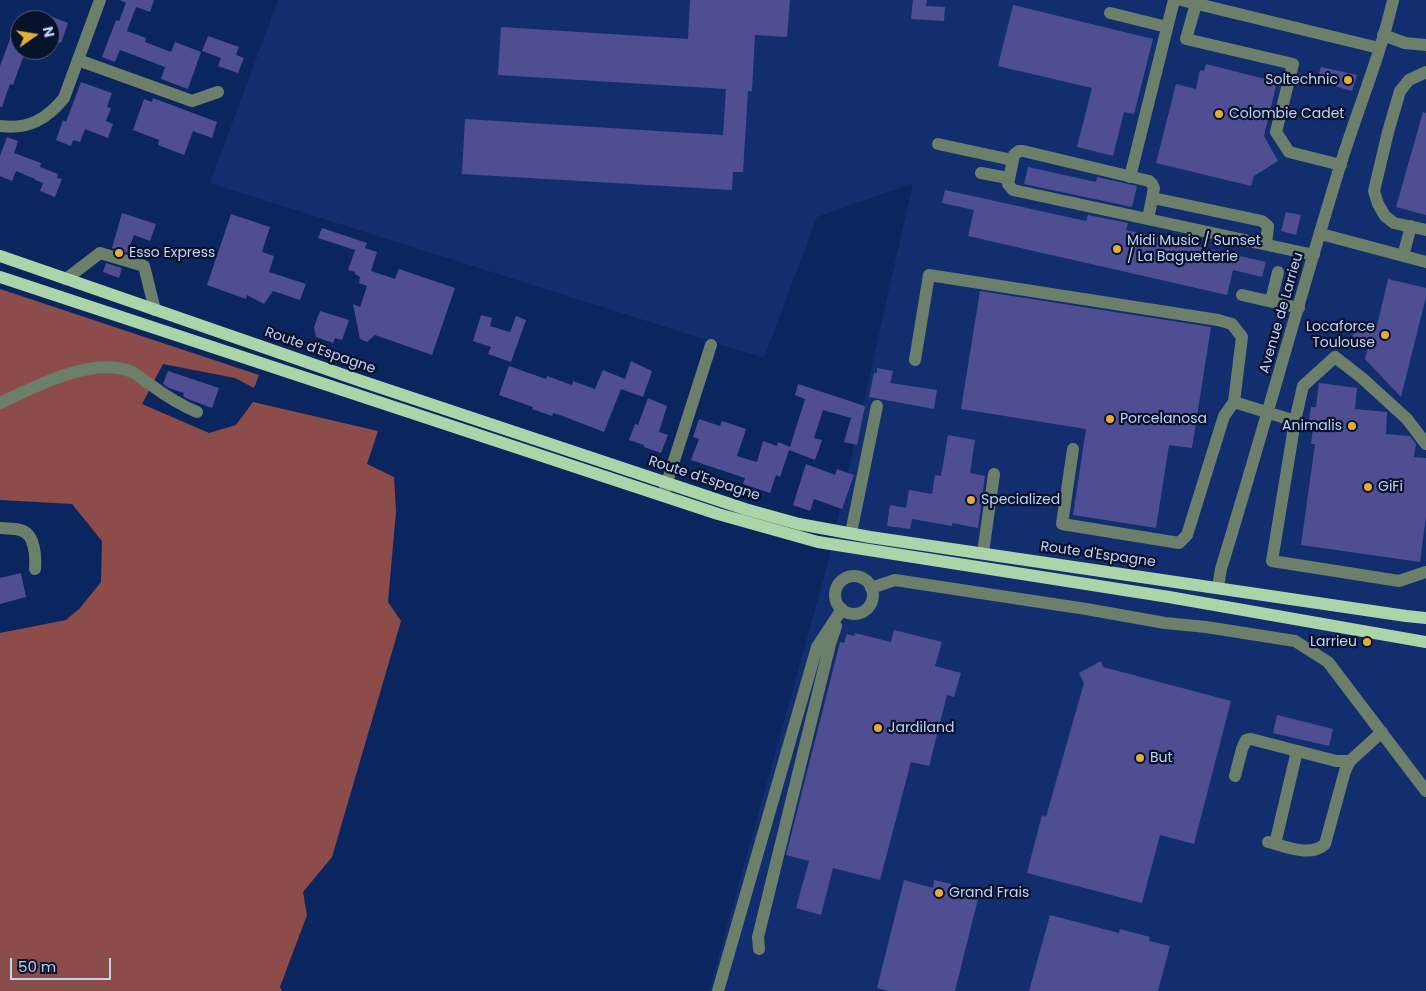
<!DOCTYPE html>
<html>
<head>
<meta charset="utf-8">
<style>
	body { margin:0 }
	#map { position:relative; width:1426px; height:991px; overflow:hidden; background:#0b255f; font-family:Poppins,sans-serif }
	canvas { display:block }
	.north { position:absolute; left:10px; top:10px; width:50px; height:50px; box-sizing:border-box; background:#06112b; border:1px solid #505f7d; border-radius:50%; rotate:77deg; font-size:14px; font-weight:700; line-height:20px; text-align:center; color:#c0d3f7 }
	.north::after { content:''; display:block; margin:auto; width:18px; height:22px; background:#e4ae35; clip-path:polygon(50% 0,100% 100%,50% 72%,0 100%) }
	.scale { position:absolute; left:10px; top:958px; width:101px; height:22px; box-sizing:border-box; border:2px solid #c0d3f7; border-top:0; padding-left:6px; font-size:15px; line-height:18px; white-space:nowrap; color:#c0d3f7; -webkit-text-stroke:4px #06112b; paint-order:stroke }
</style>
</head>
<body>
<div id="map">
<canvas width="1426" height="991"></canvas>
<div class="north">N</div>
<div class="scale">50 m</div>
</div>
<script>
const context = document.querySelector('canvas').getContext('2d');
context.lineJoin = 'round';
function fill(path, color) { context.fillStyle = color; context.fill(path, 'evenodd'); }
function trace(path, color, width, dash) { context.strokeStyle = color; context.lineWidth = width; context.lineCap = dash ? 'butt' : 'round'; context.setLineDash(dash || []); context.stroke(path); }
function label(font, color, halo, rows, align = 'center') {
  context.font = font + ' Poppins,sans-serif'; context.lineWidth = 4.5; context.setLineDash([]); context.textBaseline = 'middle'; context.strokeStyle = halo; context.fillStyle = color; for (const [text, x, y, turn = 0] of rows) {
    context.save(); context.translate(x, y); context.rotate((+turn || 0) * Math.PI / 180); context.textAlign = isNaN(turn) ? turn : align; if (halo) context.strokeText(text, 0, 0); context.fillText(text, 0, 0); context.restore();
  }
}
fill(new Path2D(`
	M278 0H1426V991H709L826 570 913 183 817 217 764 358 210 183Z`), '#122e6f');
fill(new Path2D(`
	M0 289 259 375 254 388 235 378 163 364 142 404 209 433 236 425 253 402 378 431 367 464 394 477 396 511 388 602 401 621 332 857 303 892 307 915 280 987 282 991H0V633L66 620 80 608 101 582 102 541 72 504 0 500Z`), '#8c4c4a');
fill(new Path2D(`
	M120 0H154L150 12 136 7 127 31 146 38 145 42 171 52 175 42 201 52 188 89 161 79 165 67 120 50 115 62 102 57 116 20 119 21 126 3Z
	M690 0H790L787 37 755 35 752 91H748L743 172H733L732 190 462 174 465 119 723 135 726 89 498 75 501 27 688 39Z
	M913 0H927L926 6 945 7 944 21 911 19Z
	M1013 5 1153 39 1134 114 1124 112 1113 156 1077 147 1092 88 998 66Z
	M19 15 20 50H23L22 54 24 55 13 85 10 84 2 107H0V66Z
	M50 16 68 23 61 43 50 39Z
	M208 36 239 47 236 55 244 58 238 73 218 66 221 58 202 51Z
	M1206 64 1277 82 1264 136 1278 161 1254 176 1251 186 1156 163 1176 84 1196 89 1200 70 1204 71Z
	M1321 67 1357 75 1352 91 1327 84 1326 86 1316 83Z
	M81 82 112 93 107 107 111 108 106 121 113 124 108 138 85 129 80 142 73 140 71 146 56 140 63 120 66 122Z
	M153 98 217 122 212 138 193 131 184 155 158 145 159 140 133 130 144 99 152 102Z
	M1423 112 1426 113V215L1396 207Z
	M7 137 18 141 14 153 41 163 40 167 58 174 57 178 62 179 55 197 40 191 43 183 35 180V179L16 171 12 181 0 176V156Z
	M1028 167 1096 182 1097 177 1137 186 1132 207 1024 184Z
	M945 190 1086 221 1088 215 1128 223 1126 230 1266 262 1262 277 1233 270 1227 295 968 236 974 210 942 203Z
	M1286 212 1301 215 1296 235 1281 231Z
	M122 213 156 224 150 241 134 235 127 253 112 248Z
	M231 214 270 227 262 252 274 256 269 272 306 284 300 300 273 291 264 304 247 295 246 299 207 285Z
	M322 228 367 243 365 248 377 252 371 271 395 279 399 269 455 288 432 355 375 335 367 342 360 339 353 304 360 307 367 286 359 283 360 277 355 274V272L348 270 355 250 318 238Z
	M106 263 122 268 119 278 103 272Z
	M1388 279 1426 288V297L1401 397 1365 359 1368 348 1351 343 1356 321 1377 326Z
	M980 291 1211 327 1192 448 1169 445 1156 528 1073 515 1086 429 961 409Z
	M320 311 349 320 342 340 335 338 333 343 316 337 314 327Z
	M481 315 492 318 490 326 510 332 516 316 526 320 511 362 488 354 491 347 473 341Z
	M631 361 652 371 643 397 621 389 604 432 560 415 553 413 552 416 532 409 533 407 499 395 509 366 546 379 547 376 572 385 573 381 595 389 603 370 625 379Z
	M877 368 893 371 890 383 937 390 934 409 869 397 874 373H877Z
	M168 371 219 388 212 408 188 399 183 396 184 393 169 388 163 384Z
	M1319 383 1357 388 1355 409 1387 412 1386 434 1410 436 1416 444 1414 457 1426 458V516L1420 562 1301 545 1315 444H1311L1314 421 1309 420 1311 407H1316Z
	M798 384 865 406 857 445 844 442 851 418 823 410 814 438 822 440 815 460 789 450 805 399 795 395Z
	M648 398 667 406 659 432 668 435 661 453 644 447V445L629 440 635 424 638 425Z
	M699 419 720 426 722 421 746 429 737 456 757 462 763 441 777 446 778 442 790 447 780 477 776 475 770 493 743 484 745 478 691 460 699 439 693 437Z
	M948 435 975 440 970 473 985 476 978 528 952 523V526L912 519 910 529 887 526 890 505 906 508 909 490 932 494 935 475 941 476Z
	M806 464 835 475 837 469 854 475 842 509 814 499 810 511 793 505Z
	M21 573 26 597 0 604V578Z
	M894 630 942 642 935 666 961 673 954 697 947 695 929 766 911 762 880 880 833 868 821 915 796 908 809 861 786 855 840 642 844 643 847 634 854 636 855 633 891 642Z
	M1101 661 1103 667 1231 701 1194 844 1160 835 1142 903 1027 873 1042 815 1046 817 1084 683 1079 673Z
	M1277 715 1333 729 1329 746 1273 733Z
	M904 880 933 888 934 880 951 884 949 892 978 899 955 991H889L877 988Z
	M1050 915 1119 933 1120 929 1150 937 1149 941 1170 946 1158 991H1029Z`), '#504e92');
trace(new Path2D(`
	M1181 0 1379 48
	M1196 4 1186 39 1293 64 1276 132 1289 152 1341 165
	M1110 13 1167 27
	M1383 35 1405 43 1426 45
	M78 60 192 101 218 92
	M1426 72 1409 80 1400 91 1388 132 1374 191 1378 204 1385 216 1394 223 1426 230
	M0 126C28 130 47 119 64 98L100 0
	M938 144 1012 160
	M981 173 1008 178
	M1130 177 1174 0
	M1153 198 1262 221 1268 226 1266 244
	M1148 219 1154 188 1152 184 1149 181 1023 151H1019L1014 155 1008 184 1013 190 1314 255
	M1321 234 1426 262
	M1403 256 1411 226
	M66 279 100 253 144 266 155 310
	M1242 295 1299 308
	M1271 301 1278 272
	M915 360 929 275 1218 320 1232 324 1242 337 1234 402 1224 416 1187 535 1179 543 1062 524 1073 449
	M1234 402 1295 421
	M0 403C34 387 94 355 132 372 138 375 144 381 151 385 166 396 180 405 197 412
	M1426 444 1407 419 1362 378 1335 357 1303 386 1295 421 1272 561 1399 581 1426 572
	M664 492 711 345
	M0 528C7 529 14 528 20 530 35 533 36 557 35 569
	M851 533 877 406
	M983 553 994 474
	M835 595a19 19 0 1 1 38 0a19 19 0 1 1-38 0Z
	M1218 587 1221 569C1262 435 1299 300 1340 166 1357 111 1380 57 1393 0
	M871 588 895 580 1086 609 1165 623 1206 627 1295 641 1328 662 1426 791
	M1235 776 1242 749 1246 740 1251 739 1336 761H1350
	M1268 842C1285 846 1310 858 1325 844L1345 771 1350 761 1382 732
	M1275 844 1297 751
	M759 949 758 937 830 644 836 626
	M718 991 817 647 842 609`), '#6b7f6a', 12);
trace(new Path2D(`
	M0 256 361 381 745 509 799 524 870 537 1406 616 1426 618
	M0 277 718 514 818 542 1169 597 1426 642`), '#abd4a8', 12);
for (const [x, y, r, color] of [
	[1348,80,5,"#e4ae35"],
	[1219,114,5,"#e4ae35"],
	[1117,249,5,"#e4ae35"],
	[119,253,5,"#e4ae35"],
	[1385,335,5,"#e4ae35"],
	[1110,419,5,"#e4ae35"],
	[1352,426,5,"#e4ae35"],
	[1368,487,5,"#e4ae35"],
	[971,500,5,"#e4ae35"],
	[1367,642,5,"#e4ae35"],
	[878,728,5,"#e4ae35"],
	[1140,758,5,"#e4ae35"],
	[939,893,5,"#e4ae35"]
]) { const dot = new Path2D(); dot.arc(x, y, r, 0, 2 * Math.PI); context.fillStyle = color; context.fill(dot); trace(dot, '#06112b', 2); }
label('14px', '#c0d3f7', '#06112b', [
	["Soltechnic",1338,80,"right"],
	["Colombie Cadet",1229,114],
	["Midi Music / Sunset",1127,241],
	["/ La Baguetterie",1127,257],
	["Esso Express",129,253],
	["Locaforce",1375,327,"right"],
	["Toulouse",1375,343,"right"],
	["Porcelanosa",1120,419],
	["Animalis",1342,426,"right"],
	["GiFi",1378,487],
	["Specialized",981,500],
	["Larrieu",1357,642,"right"],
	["Jardiland",888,728],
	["But",1150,758],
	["Grand Frais",949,893]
], 'left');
label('14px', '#c0d3f7', '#06112b', [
	["Avenue de Larrieu",1282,313,-74],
	["Route d'Espagne",320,351,19],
	["Route d'Espagne",704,479,18],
	["Route d'Espagne",1098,555,8]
]);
</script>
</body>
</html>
